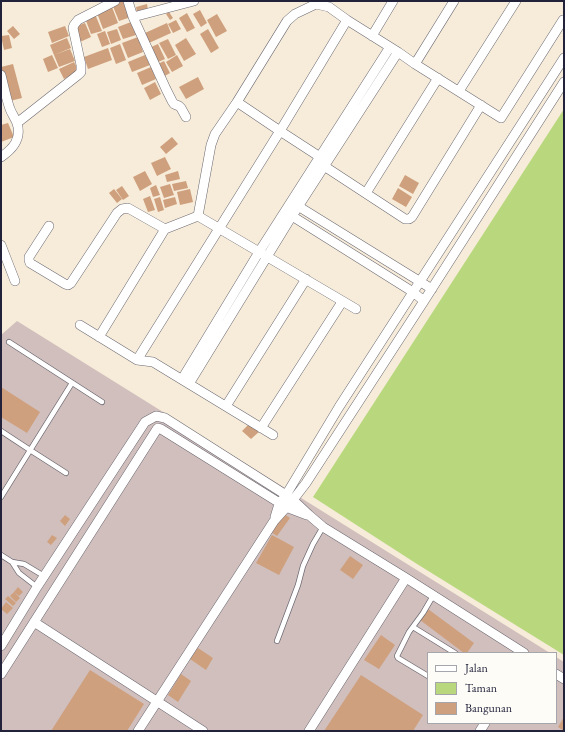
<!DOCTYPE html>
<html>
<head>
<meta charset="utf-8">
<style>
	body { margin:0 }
	#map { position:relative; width:565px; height:732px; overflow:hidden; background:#f6ecd9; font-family:"EB Garamond",serif }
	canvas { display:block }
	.frame { position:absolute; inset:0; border:2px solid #22223b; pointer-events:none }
	.legend { position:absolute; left:427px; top:652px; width:130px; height:72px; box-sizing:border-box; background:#fdfcf7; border:1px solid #a5a5ac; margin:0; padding:5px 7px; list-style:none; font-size:12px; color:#22223b }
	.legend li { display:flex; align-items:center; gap:8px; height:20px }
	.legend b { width:20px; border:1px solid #a5a5ac }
</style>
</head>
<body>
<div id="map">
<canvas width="565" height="732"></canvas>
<div class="frame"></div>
<ul class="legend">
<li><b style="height:5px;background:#fff"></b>Jalan</li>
<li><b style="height:11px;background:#b9d87e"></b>Taman</li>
<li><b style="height:11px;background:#cfa07d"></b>Bangunan</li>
</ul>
</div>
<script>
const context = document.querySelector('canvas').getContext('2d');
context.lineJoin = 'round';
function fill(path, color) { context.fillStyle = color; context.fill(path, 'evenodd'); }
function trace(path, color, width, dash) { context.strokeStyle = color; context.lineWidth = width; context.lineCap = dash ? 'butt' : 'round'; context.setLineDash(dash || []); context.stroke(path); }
fill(new Path2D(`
	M17 321 550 653H428V723H556V657L564 662V731H1V335Z`), '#d1bfbd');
fill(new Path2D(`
	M564 109V655L417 564 313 497Z`), '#b9d87e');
fill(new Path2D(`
	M122 1H126L131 17 119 21 112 4Z
	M147 4 148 10 137 13 136 7Z
	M112 7 118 23 103 29 97 13Z
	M200 10 207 23 201 27 193 14Z
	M169 12 173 18 170 20 166 14Z
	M187 13 195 28 187 32 179 18Z
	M95 14 102 31 91 34 85 18Z
	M217 14 227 31 216 37 207 20Z
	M176 20 181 29 173 33 168 24Z
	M131 22 136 35 123 39 118 27Z
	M85 23 91 37 80 42 74 27Z
	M167 23 171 33 149 43 145 33Z
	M13 26 20 34 14 39 7 31Z
	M65 26 69 36 52 43 48 32Z
	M117 29 121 40 111 44 107 32Z
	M208 29 219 48 211 53 200 34Z
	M105 31 110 44 102 47 97 34Z
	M9 35 12 48 4 50 1 36Z
	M138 37 143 52 128 58 122 43Z
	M67 38 71 48 54 55 50 45Z
	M186 38 196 54 184 61 175 45Z
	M168 39 176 55 168 59 159 43Z
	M120 44 126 60 116 64 110 48Z
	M158 44 165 59 156 63 149 48Z
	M108 48 112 60 88 69 84 57Z
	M70 49 75 61 59 67 54 55Z
	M52 55 58 68 48 72 43 59Z
	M145 55 150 65 132 72 128 62Z
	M177 55 183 66 172 72 166 62Z
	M164 61 170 73 163 77 156 65Z
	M74 62 79 71 64 79 59 69Z
	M13 64 22 98 10 101 1 67Z
	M151 67 156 79 142 85 137 73Z
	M198 77 204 89 186 99 179 87Z
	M155 82 161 94 150 100 144 88Z
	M8 123 14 137 1 142V125Z
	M172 137 178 144 166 154 160 147Z
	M165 157 171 169 157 176 151 163Z
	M145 171 152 184 140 191 133 177Z
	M178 171 180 179 167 182 165 175Z
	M405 175 419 183 413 194 399 186Z
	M186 181 188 188 174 191 172 184Z
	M170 184 174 195 164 198 160 187Z
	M156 185 160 195 153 197 150 188Z
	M122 186 129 196 123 200 116 190Z
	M398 188 412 197 406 207 392 199Z
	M114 189 122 199 117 203 109 193Z
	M190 189 193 202 180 205 177 192Z
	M150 196 155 210 148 212 143 199Z
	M160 197 164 210 158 212 154 199Z
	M175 197 177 204 165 208 163 200Z
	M1 387 40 412 27 433 1 417Z
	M251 422 260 431 251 439 242 431Z
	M284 514 290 518 277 536 271 532Z
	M65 515 70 519 65 526 60 521Z
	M52 535 57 538 51 545 47 542Z
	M272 535 294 547 279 575 256 563Z
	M350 556 363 565 353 579 340 570Z
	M18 587 23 592 19 596 14 592Z
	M14 592 20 598 16 602 10 596Z
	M8 596 16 603 13 606 5 599Z
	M6 602 13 608 7 614 1 609Z
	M428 609 474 643 467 653H464L420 620Z
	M381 635 395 645 379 669 364 660Z
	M198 648 213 658 206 670 190 659Z
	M90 670 144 704 127 731H51Z
	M181 674 191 681 178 702 168 695Z
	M361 675 423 715 413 731H324Z
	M564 717V731L558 727Z`), '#cfa07d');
const service = new Path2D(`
	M9 342 102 402
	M1 431 30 450 66 473
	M1 497 72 383
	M1 555 12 562 19 573 37 587
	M12 562 24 564 44 576
	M413 627 455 653
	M277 641 298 585 303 566 313 544 323 527
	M428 676 398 658 397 656 409 632 423 613 433 596`);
const minor = new Path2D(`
	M128 1 133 17 166 89 172 101 174 104 179 106 181 108 186 117
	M133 17 194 1
	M372 36 393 1
	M415 64 454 1
	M1 75C4 87 6 98 10 109 12 114 15 118 17 123 22 139 13 149 1 157
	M459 91 516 1
	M237 102 287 21 295 14 316 4 329 7 347 20 398 52 415 64 501 118 563 20
	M17 123 78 75 81 72V65L73 28 74 25 78 20 115 1
	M324 166 405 219H409L412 217 481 105
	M366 193 438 78
	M293 203 432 289
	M288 213 292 216 398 52
	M198 216 211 145 215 134 237 102 280 131 347 20
	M49 226 29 257V260L30 263 65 284 68 285 71 283 117 213 122 209 128 208 165 229
	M1 245 15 281
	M80 325 137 360 153 362 273 435
	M99 337 165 229 198 216 356 309
	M137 360 280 131 320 157
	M182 379 259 252 390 47
	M189 384 292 216 413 292 424 301
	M226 406 306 279
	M261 428 342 302
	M275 517 279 504 286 495 339 407 488 176 564 58
	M34 622 203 731
	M1 646 37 587 145 422 156 416 165 418 286 495 293 500 309 515 323 527 406 578 524 653
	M1 674 157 429 158 428 161 429 286 507 307 515
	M556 674 564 679
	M138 731 274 521 293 500 306 483 424 301 564 82
	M309 731 406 578
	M480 731 485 723`);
trace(service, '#6c6972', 6);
trace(minor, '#6c6972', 10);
trace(service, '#fff', 4.5);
trace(minor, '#fff', 9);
</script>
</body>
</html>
